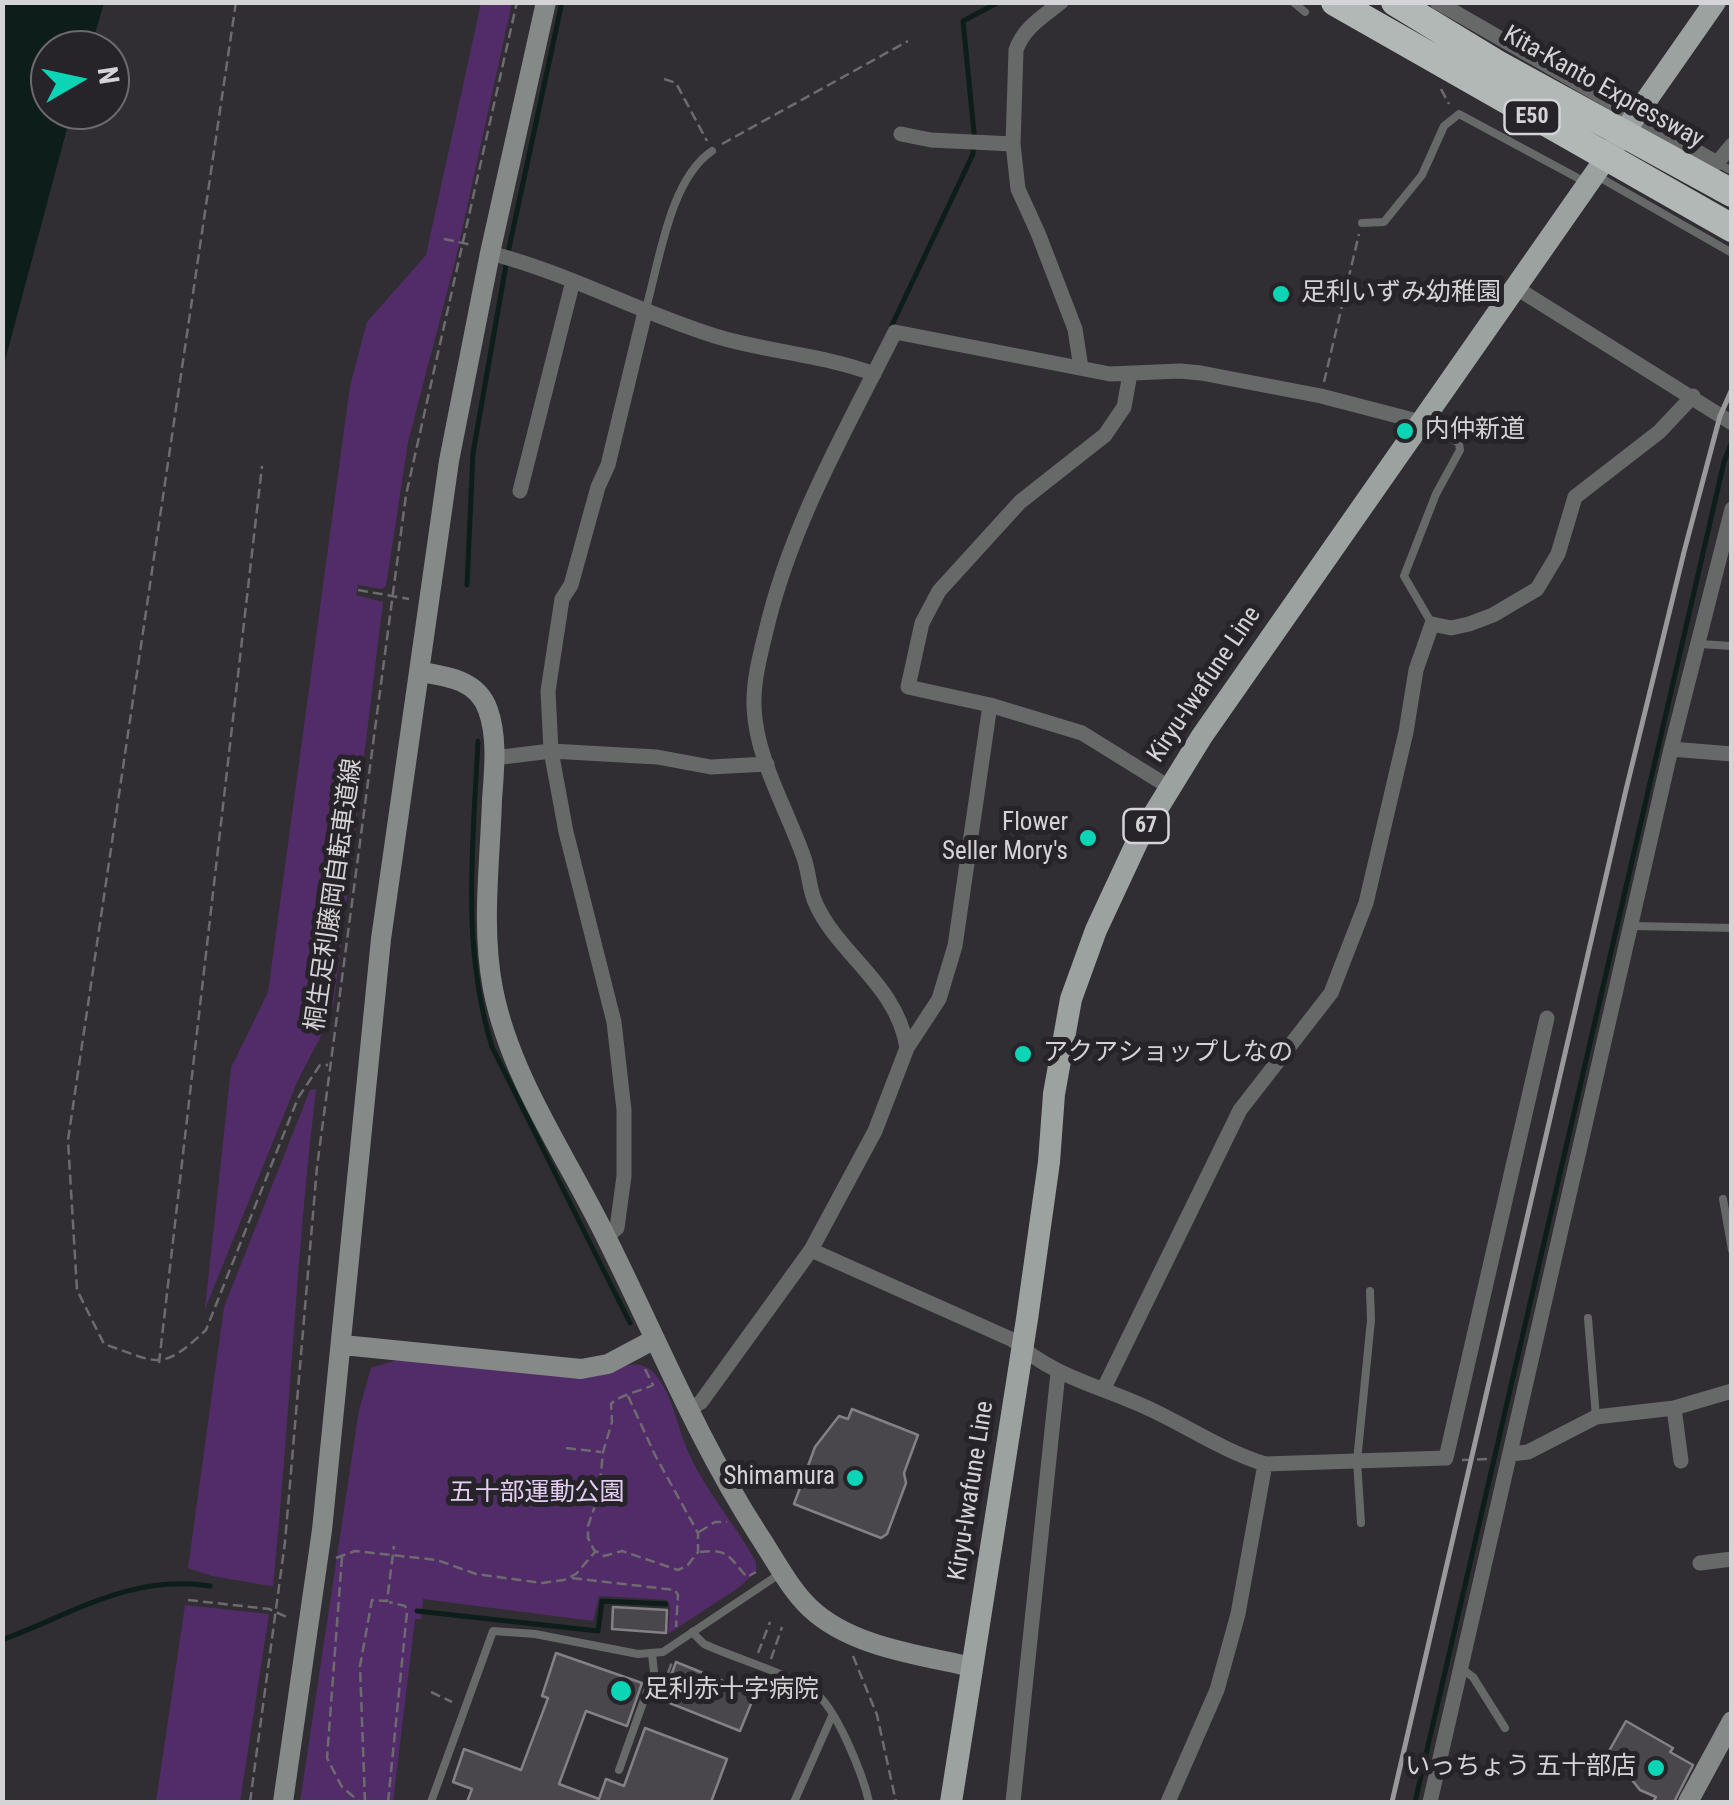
<!DOCTYPE html>
<html>
<head>
<meta charset="utf-8">
<style>
	body { margin:0 }
	#map { position:relative; width:1734px; height:1805px; overflow:hidden; background:#302e32; font-family:"Roboto Condensed",sans-serif }
	canvas { display:block }
	.frame { position:absolute; inset:0; border:5px solid #d4d3d5; pointer-events:none }
	.north { position:absolute; left:30px; top:30px; width:100px; height:100px; box-sizing:border-box; background:#262428; border:2px solid #6c6a6d; border-radius:50%; rotate:81deg; font-size:28px; font-weight:700; line-height:40px; text-align:center; color:#d4d3d5 }
	.north::after { content:''; display:block; margin:auto; width:35px; height:45px; background:#0bd5b5; clip-path:polygon(50% 0,100% 100%,50% 72%,0 100%) }
</style>
</head>
<body>
<div id="map">
<canvas width="1734" height="1805"></canvas>
<div class="frame"></div>
<div class="north">N</div>
</div>
<script>
const context = document.querySelector('canvas').getContext('2d');
context.lineJoin = 'round';
function fill(path, color) { context.fillStyle = color; context.fill(path, 'evenodd'); }
function trace(path, color, width, dash) { context.strokeStyle = color; context.lineWidth = width; context.lineCap = dash ? 'butt' : 'round'; context.setLineDash(dash || []); context.stroke(path); }
function label(font, color, halo, rows, align = 'center') {
  context.font = font + ' "Roboto Condensed","Noto Sans JP",sans-serif'; context.lineWidth = 10; context.setLineDash([]); context.textBaseline = 'middle'; context.strokeStyle = halo; context.fillStyle = color; for (const [text, x, y, turn = 0] of rows) {
    context.save(); context.translate(x, y); context.rotate((+turn || 0) * Math.PI / 180); context.textAlign = isNaN(turn) ? turn : align; if (halo) context.strokeText(text, 0, 0); context.fillText(text, 0, 0); context.restore();
  }
}
fill(new Path2D(`
	M481 3H512L455 262 408 442 386 586 382 589 358 585 356 595 383 602 334 1002 325 1028 298 1080 205 1309 231 1068 268 992 350 386 367 322 426 255Z
	M316 1089C296 1254 290 1420 273 1586H270L212 1576 188 1568 224 1307 310 1090Z
	M397 1360 590 1376C609 1375 629 1357 648 1368 669 1382 676 1421 685 1444 701 1486 734 1522 756 1562V1572L738 1588 668 1634 670 1608 667 1600 599 1596 593 1621 423 1599 421 1619H415L393 1802H300L359 1410 371 1368Z
	M185 1605 269 1614 240 1802H156Z`), '#522c68');
fill(new Path2D(`
	M3 2 104 3 90 50H50V110H72L3 368Z`), '#0d1d19');
trace(new Path2D(`
	M892 325 973 154 974 133 963 21 999 2
	M467 585 473 453 509 248 562 2
	M478 741C473 846 461 945 492 1047L630 1323
	M417 1611 598 1631 602 1601 666 1604
	M2 1640C74 1613 131 1574 210 1586
	M1415 1802 1724 462 1732 441`), '#0d1d19', 5);
const building = new Path2D(`
	M852 1409 918 1435 904 1473 906 1483 887 1534 881 1538 794 1504 815 1447 839 1416 848 1419Z
	M613 1607 667 1610 666 1633 612 1629Z
	M556 1653 642 1683 627 1726 586 1711 559 1784 599 1799 606 1779 624 1786 645 1728 727 1759 711 1802H467L472 1789 453 1782 464 1749 521 1770 548 1698 542 1696Z
	M676 1662 755 1694 740 1731 662 1700Z
	M1626 1721 1673 1748 1670 1752 1693 1765 1674 1802H1653L1656 1797 1640 1790 1609 1751Z`);
fill(building, '#49474b');
trace(building, '#848186', 2.5);
trace(new Path2D(`
	M236 2 68 1140 77 1290 104 1344C159 1363 161 1372 206 1330L298 1098 320 1065H328
	M664 79 676 83 707 141
	M1441 89 1449 104
	M722 144 908 41
	M444 239 472 245
	M1324 382 1359 234
	M358 590 409 599
	M159 1363 262 466
	M628 1396 655 1455 698 1533V1552L687 1566 678 1570 622 1551 604 1556 594 1550 588 1538V1526L599 1494 603 1452 612 1422 611 1404C621 1394 639 1392 653 1385L644 1367
	M566 1448 601 1452
	M1462 1460 1489 1459
	M699 1532 715 1522H727
	M700 1552C730 1548 729 1558 747 1577L756 1572
	M342 1557 327 1758 342 1787 360 1802
	M336 1558 355 1551 437 1560 476 1574 542 1583 564 1580 576 1574 595 1552
	M572 1578 675 1590 678 1595 676 1627
	M188 1600 269 1609 289 1618
	M758 1653 770 1622
	M853 1656 877 1715 896 1802
	M771 1659 782 1627
	M668 1673 672 1662
	M431 1692 452 1702
	M250 1802 285 1542 317 1167 406 495 517 2
	M365 1802 360 1666 372 1600 387 1601 394 1546
	M388 1802 407 1612 405 1606 389 1602`), '#6d6b6f', 2.5, [10, 5]);
trace(new Path2D(`
	M1293 2 1305 12
	M1717 163 1732 171
	M1599 177 1732 253
	M1362 223 1384 222 1422 175 1444 126 1459 114 1587 183
	M645 312C659 264 669 180 712 151
	M1425 423 1459 443 1460 450 1436 494 1404 576 1432 624
	M1700 644 1732 646
	M1633 926 1732 928
	M1723 1199 1732 1250
	M1588 1318 1596 1417
	M1361 1523 1357 1461 1371 1320 1370 1291
	M692 1632 704 1644C739 1660 780 1670 813 1691 836 1706 863 1775 869 1802
	M1462 1669 1473 1677 1505 1728
	M619 1770 654 1672 652 1654
	M431 1802 493 1631 535 1634 638 1654 663 1652 781 1573
	M794 1802 832 1716`), '#666968', 8);
trace(new Path2D(`
	M1061 2C1043 17 1024 27 1016 50L1013 144 1018 189 1038 233 1075 329 1081 368
	M1437 2 1717 163 1732 145
	M901 134 931 140 1013 144
	M490 253C568 273 638 312 715 336 767 352 824 355 874 374
	M1518 289 1732 423
	M1130 374 1124 407 1105 435 1020 502 939 591 922 623 908 687 990 705 1082 733 1169 787
	M520 491 573 281
	M1671 749 1732 754
	M494 758 551 751 548 691 562 599 571 585 598 487 608 465 645 312
	M907 1048C897 984 838 955 815 902 809 888 809 872 804 858 787 809 756 759 754 707 753 682 760 655 766 631 791 524 846 430 895 332L1110 374 1180 371 1201 373 1321 396 1421 422
	M606 1237 617 1228 624 1176V1110L614 1022 566 832 551 751 657 757 711 767 767 764
	M811 1250 1013 1340C1052 1377 1104 1387 1152 1410 1190 1428 1224 1451 1265 1464L1446 1458 1547 1018
	M1104 1388 1240 1110 1331 993 1366 903 1406 732 1416 670 1432 624 1451 628 1469 624 1493 615 1537 589 1558 554 1575 497 1659 432 1693 396
	M1674 1408 1681 1461
	M687 1411 701 1402 811 1250 875 1131 907 1048 939 999 955 946 990 705
	M1511 1454 1528 1452 1596 1417 1674 1408 1732 1391
	M1700 1563 1732 1559
	M1013 1802 1058 1373
	M1168 1802 1217 1690 1238 1614 1265 1464
	M1430 1802 1671 749 1732 509`), '#666968', 15);
trace(new Path2D(`
	M420 672C447 676 478 680 488 710 498 738 494 771 492 800 490 863 481 927 493 989 510 1077 567 1157 606 1237 656 1337 697 1439 758 1534 774 1558 789 1588 810 1608 851 1647 920 1655 972 1667
	M343 1345 581 1369 608 1364 655 1339
	M283 1802 322 1530 381 939 449 461 490 253 546 2
	M1688 1802 1732 1721`), '#858988', 20);
trace(new Path2D(`
	M951 1802 1027 1319 1049 1162 1054 1094 1071 999 1096 930 1138 840 1202 736 1715 2`), '#9ca2a0', 22);
trace(new Path2D(`
	M1392 1802 1625 794 1684 552 1720 416 1732 389`), '#99989b', 5);
trace(new Path2D(`
	M1335 2 1732 228
	M1395 2 1497 64 1732 193`), '#b2b8b6', 28);
for (const [x, y, r, color] of [
	[1281,294,10,"#0bd5b5"],
	[1405,431,10,"#0bd5b5"],
	[1088,838,10,"#0bd5b5"],
	[1023,1054,10,"#0bd5b5"],
	[855,1478,10,"#0bd5b5"],
	[621,1691,12,"#0bd5b5"],
	[1656,1768,10,"#0bd5b5"]
]) { const dot = new Path2D(); dot.arc(x, y, r, 0, 2 * Math.PI); context.fillStyle = color; context.fill(dot); trace(dot, '#262428', 4); }
for (const [x, y, w] of [
	[1532,117,55],
	[1146,826,45]
]) { const box = new Path2D(); box.roundRect(x - w / 2, y - 17, w, 34, 8); context.fillStyle = '#262428'; context.fill(box); trace(box, '#d4d3d5', 2.5); }
label('bold 22px', '#d4d3d5', null, [
	["E50",1532,117],
	["67",1146,826]
]);
label('25px', '#d4d3d5', '#262428', [
	["Kita-Kanto Expressway",1603,88,29],
	["Kiryu-Iwafune Line",1205,685,-56],
	["桐生足利藤岡自転車道線",335,895,-82],
	["Kiryu-Iwafune Line",972,1491,-81]
]);
label('25px', '#d4d3d5', '#262428', [
	["足利いずみ幼稚園",1301,294],
	["内仲新道",1425,431],
	["Flower",1068,824,"right"],
	["Seller Mory's",1068,853,"right"],
	["アクアショップしなの",1043,1054],
	["Shimamura",835,1478,"right"],
	["足利赤十字病院",644,1691],
	["いっちょう 五十部店",1636,1768,"right"]
], 'left');
label('25px', '#e3cdf3', '#262428', [
	["五十部運動公園",537,1494]
]);
</script>
</body>
</html>
